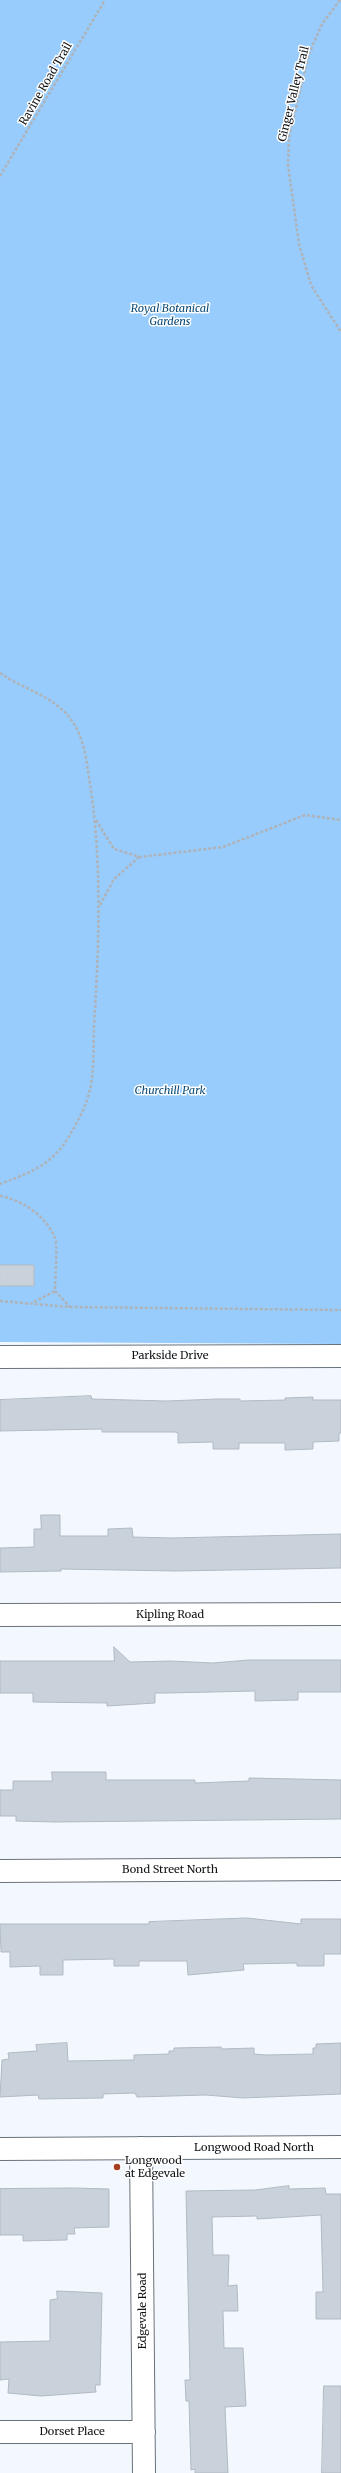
<!DOCTYPE html>
<html>
<head>
<meta charset="utf-8">
<style>
	body { margin:0 }
	canvas { display:block; background:#f3f8fe }
</style>
</head>
<body>
<canvas width="341" height="2473"></canvas>
<script>
const context = document.querySelector('canvas').getContext('2d');
context.lineJoin = 'round';
function fill(path, color) { context.fillStyle = color; context.fill(path, 'evenodd'); }
function trace(path, color, width, dash) { context.strokeStyle = color; context.lineWidth = width; context.lineCap = dash ? 'butt' : 'round'; context.setLineDash(dash || []); context.stroke(path); }
function label(font, color, halo, rows, align = 'center') {
  context.font = font + ' Merriweather,serif'; context.lineWidth = 3; context.setLineDash([]); context.textBaseline = 'middle'; context.strokeStyle = halo; context.fillStyle = color; for (const [text, x, y, turn = 0] of rows) {
    context.save(); context.translate(x, y); context.rotate((+turn || 0) * Math.PI / 180); context.textAlign = isNaN(turn) ? turn : align; if (halo) context.strokeText(text, 0, 0); context.fillText(text, 0, 0); context.restore();
  }
}
fill(new Path2D(`
	M0 0H341V1344L0 1342Z`), '#97ccfc');
const building = new Path2D(`
	M0 1265H34V1286H0Z
	M91 1396 92 1399 166 1401 217 1399H240V1401L285 1400V1398L313 1397V1400H341V1433H339V1441L313 1442V1449L285 1450V1443H239V1449H213V1442L178 1443V1433L175 1432H102V1429L0 1431V1400Z
	M41 1515H60V1536H108V1529L132 1528 133 1537 171 1538 341 1534V1568L175 1571 61 1569V1571L0 1572V1548L34 1547V1529H41Z
	M114 1647 130 1662 171 1661 212 1663 249 1660H341V1692H298V1700L255 1701V1691L167 1693H155V1703L107 1706V1703L33 1702V1693H0V1661H114Z
	M52 1772H106V1780H195V1783L249 1781V1778L341 1780V1819L55 1822 16 1821V1816H0V1790H13V1781H52Z
	M247 1918 301 1924V1919H341V1954H324V1966H297V1963L243 1964 244 1970 188 1975 187 1961H139V1966H114V1959L63 1960V1975H40V1966L10 1967V1952H1L0 1924H149V1922Z
	M67 2043 68 2061 134 2060V2055L169 2054V2051H174V2048L221 2047 222 2049 254 2048V2054L266 2055 313 2054V2048H316V2044L341 2043V2094L243 2098 206 2095 137 2097 135 2093 103 2094V2098L39 2099 38 2095 0 2097 2 2060 9 2059 8 2053 37 2051 36 2045Z
	M289 2186V2189L325 2188 326 2194H341V2319H316V2292H323L321 2215 257 2219V2216L212 2217 213 2255H229L228 2286 237 2285 238 2311H223L224 2348H243L246 2406 225 2407 228 2473H195V2469L191 2470 189 2401H186L185 2380H190L186 2191 255 2190Z
	M74 2188 109 2189V2227L74 2228 75 2234H67V2240L23 2241V2235H0V2189Z
	M57 2291 102 2293 100 2385H95L96 2392 41 2396 8 2393 9 2379 0 2380V2342L50 2341V2300L57 2299Z
	M324 2386H341V2473H322Z`);
fill(building, '#c9d2da');
trace(building, '#b1bac2', 1);
const minor = new Path2D(`
	M0 1357 341 1356
	M0 1615 341 1614
	M0 1871 341 1869
	M141 2148 144 2473
	M0 2432H144`);
const tertiary = new Path2D(`
	M0 2149 341 2147`);
trace(minor, '#6a727a', 24);
trace(tertiary, '#6a727a', 24);
trace(new Path2D(`
	M340 0 322 24 309 54 289 137 288 165 299 244 311 285 341 332
	M0 176 105 0
	M0 673C24 690 57 696 74 724 86 743 87 768 91 790 102 869 99 946 94 1025 93 1048 95 1075 88 1097 85 1106 81 1115 77 1122 57 1162 40 1169 0 1184
	M96 820 114 849 140 857 223 847 305 815 341 820
	M100 905 114 879 139 857
	M0 1196C23 1200 46 1216 55 1238 58 1245 55 1281 55 1291L70 1307
	M0 1301 70 1307 341 1310
	M34 1302 55 1291`), '#afb3b8', 2.5, [3, 2]);
trace(minor, '#fff', 22);
trace(tertiary, '#fff', 22);
for (const [x, y, r, color] of [
	[117,2167,4,"#a63e21"]
]) { const dot = new Path2D(); dot.arc(x, y, r, 0, 2 * Math.PI); context.fillStyle = color; context.fill(dot); trace(dot, '#fff', 1.5); }
label('11px', '#101316', '#fff', [
	["Ravine Road Trail",46,84,-60],
	["Ginger Valley Trail",294,94,-76],
	["Parkside Drive",170,1356],
	["Kipling Road",170,1615],
	["Bond Street North",170,1870],
	["Longwood Road North",254,2148],
	["Edgevale Road",143,2311,-90],
	["Dorset Place",72,2432]
]);
label('italic 11px', '#074874', '#fff', [
	["Royal Botanical",170,309],
	["Gardens",170,322],
	["Churchill Park",170,1091]
]);
label('11px', '#101316', '#fff', [
	["Longwood",125,2161],
	["at Edgevale",125,2174]
], 'left');
</script>
</body>
</html>
